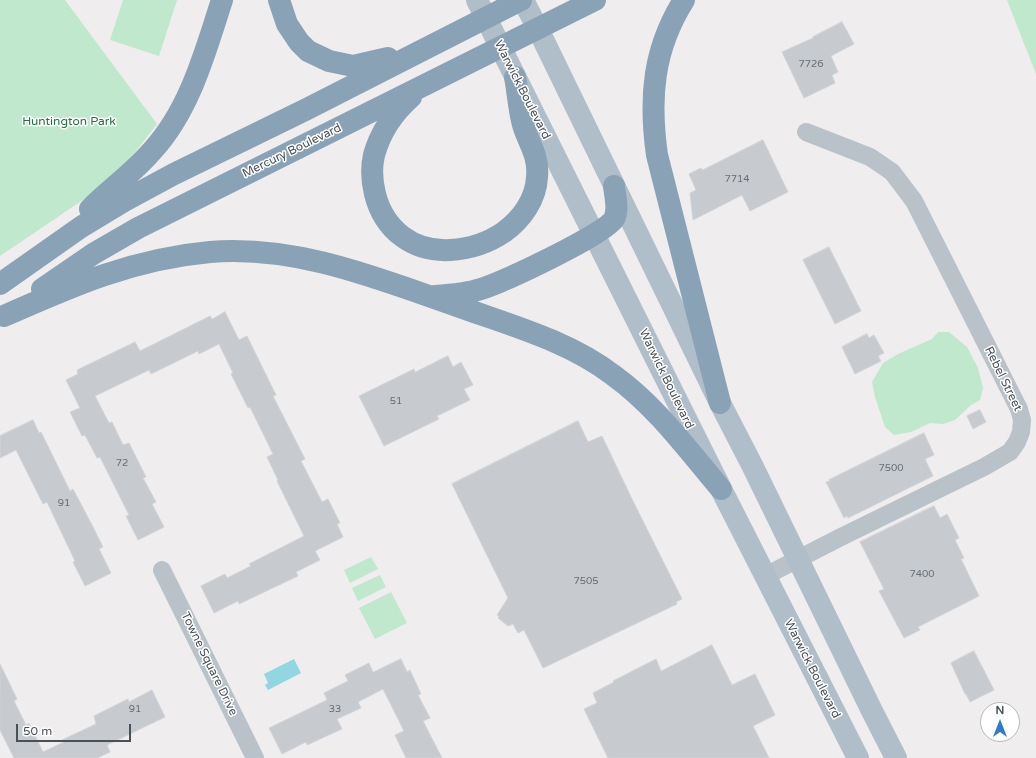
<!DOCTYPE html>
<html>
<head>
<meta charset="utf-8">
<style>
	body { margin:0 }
	#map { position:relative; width:1036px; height:758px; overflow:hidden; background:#efeded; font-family:"Varela Round",sans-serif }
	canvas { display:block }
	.north { position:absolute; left:980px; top:702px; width:40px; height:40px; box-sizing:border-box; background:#fff; border:1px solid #b5b9bc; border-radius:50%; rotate:0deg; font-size:11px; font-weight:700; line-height:16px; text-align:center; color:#475158 }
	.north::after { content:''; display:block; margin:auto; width:14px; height:18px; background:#2e7cc8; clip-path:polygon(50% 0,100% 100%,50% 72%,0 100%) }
	.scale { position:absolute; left:16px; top:724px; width:115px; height:18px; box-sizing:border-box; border:2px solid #475158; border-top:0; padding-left:5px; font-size:12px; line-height:14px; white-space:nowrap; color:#475158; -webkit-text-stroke:3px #fff; paint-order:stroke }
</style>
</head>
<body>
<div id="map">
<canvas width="1036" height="758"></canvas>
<div class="north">N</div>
<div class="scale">50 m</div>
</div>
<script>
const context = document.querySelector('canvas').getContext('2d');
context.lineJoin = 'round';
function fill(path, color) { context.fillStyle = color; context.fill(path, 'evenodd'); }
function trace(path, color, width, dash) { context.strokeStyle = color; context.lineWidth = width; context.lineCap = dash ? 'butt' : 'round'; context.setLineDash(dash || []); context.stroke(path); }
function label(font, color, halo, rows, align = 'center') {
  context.font = font + ' "Varela Round",sans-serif'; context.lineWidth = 3; context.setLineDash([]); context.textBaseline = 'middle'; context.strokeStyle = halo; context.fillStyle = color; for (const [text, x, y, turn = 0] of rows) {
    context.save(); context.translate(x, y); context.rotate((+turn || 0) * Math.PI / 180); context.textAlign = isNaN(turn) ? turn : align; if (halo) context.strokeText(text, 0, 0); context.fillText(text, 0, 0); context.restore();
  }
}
fill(new Path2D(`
	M0 0H65L157 124 136 151 115 174 96 191 0 256Z
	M123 0H177L159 56 110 40Z
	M1007 0H1036V74Z
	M938 332H949L967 347 978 368 983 388 980 400 971 405 955 420 943 424 930 423 911 432 894 435 885 427 875 397 872 382 883 363 898 354 932 339Z
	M371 557 378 569 350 583 344 570Z
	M380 575 386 587 358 601 352 588Z
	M391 592 407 623 375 639 359 608Z`), '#bfe8cc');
fill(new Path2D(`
	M294 659 301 673 268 690 265 685 268 683 264 674Z`), '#91d6e0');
const building = new Path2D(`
	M842 22 854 44 831 56 838 72 832 75 835 83 804 98 782 52 813 38V37Z
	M763 140 788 192 750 211 742 195 693 220 690 193 696 190 689 174 701 168 702 170Z
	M829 247 861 311 835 324 803 260Z
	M225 312 239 340 247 336 276 395 273 396 305 459 301 461 322 502 328 499 340 523 337 524 343 537 315 551 320 560 296 572 298 576 239 604 238 601 214 613 201 586 225 574 227 578 251 566 249 564 304 536 277 481 278 480 267 457 273 454 250 407 248 408 231 374 233 373 219 344 199 354 198 351 151 374 149 370 95 396 109 423 112 422 123 445 129 443 146 477 143 478 156 502 152 504 164 527 138 540 126 516 129 515 100 457 97 458 85 435 82 436 70 412 80 408 66 380 78 374 77 370 135 342 140 351 210 316 212 319Z
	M867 334 869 338 874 335 884 353 878 356 881 361 855 374 842 347Z
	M448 356 453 367 461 362 473 385 464 389 470 400 437 416 439 419 384 446 359 396 414 369 415 372Z
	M980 410 986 422 973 429 967 416Z
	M33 420 39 433 41 432 70 491 73 489 91 523 103 547 99 549 111 573 85 586 73 562 75 561 47 502 43 504 16 450 0 458V436Z
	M578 421 588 442 602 436 632 499 682 599 676 602 677 604 543 668 524 630 518 633 513 624 508 626 498 618 499 616 497 615 508 598 452 484Z
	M924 433 934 455 925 459 933 476 848 518 847 516 844 518 826 482 830 481 829 480Z
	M934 506 940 518 947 514 959 538 955 540 964 558 961 559 979 596 918 627 920 630 904 638 879 591 884 589 860 542Z
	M712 645 732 685 755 674 775 715 753 726 769 758H608L584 709 597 703 593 693 614 682 613 681 656 659 661 671Z
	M974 651 994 690 970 702 966 694H965L951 663Z
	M401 659 407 672 410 670 421 694 418 695 430 718 423 721 442 758H406L395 735 404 731 383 689 358 702 361 708 337 719 342 729 307 745 306 742 282 754 269 728 327 700 324 693 348 681 345 675 369 663 373 672Z
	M0 664 17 699 14 701 26 725 29 723 43 752 64 742 62 740 96 724 94 716 128 699 129 702 152 690 165 717 107 745 110 752 97 758H14L0 730Z`);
fill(building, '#c7cacf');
trace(building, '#d1d4d7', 1);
trace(new Path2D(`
	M162 570 255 758
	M765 576 841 537 984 467 1010 452 1017 442 1021 432 1022 420 1019 409 914 201 892 172 870 157 806 132`), '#b9c2c8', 18);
trace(new Path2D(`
	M477 0 721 489 858 758
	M523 0 539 31 720 403 752 465 872 711 896 758`), '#afbec9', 22);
trace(new Path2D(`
	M279 0 287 24 299 42 308 51 329 61 353 66 388 58
	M684 0C653 49 649 98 657 155L720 403
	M411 97C394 112 380 133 374 155 371 168 372 182 375 194 384 230 413 252 450 250 470 249 488 243 504 232 522 219 536 199 537 177 539 157 530 145 524 128 519 114 518 92 515 77
	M90 209C110 189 133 173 152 151 190 110 205 52 222 0
	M0 284 81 227 124 201 174 174 305 110 521 0
	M42 289 93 254 138 228 595 0
	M435 296C451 295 466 294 481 289 503 282 604 235 614 219 619 210 615 196 614 186
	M4 316C74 285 133 259 210 252 298 245 379 279 460 307 513 326 568 341 613 375 656 406 687 449 721 489`), '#8aa2b6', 22);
label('10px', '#676f76', null, [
	["7726",811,64],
	["7714",737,179],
	["51",396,401],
	["72",122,463],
	["7500",891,468],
	["91",64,503],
	["7400",922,574],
	["7505",586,581],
	["91",135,709],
	["33",335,709]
]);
label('12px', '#475158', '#fff', [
	["Warwick Boulevard",522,90,63],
	["Mercury Boulevard",292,151,-26],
	["Warwick Boulevard",666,379,64],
	["Rebel Street",1003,379,64],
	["Towne Square Drive",209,664,64],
	["Warwick Boulevard",812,669,63]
]);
label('12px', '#217043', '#fff', [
	["Huntington Park",69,122]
]);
</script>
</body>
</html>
